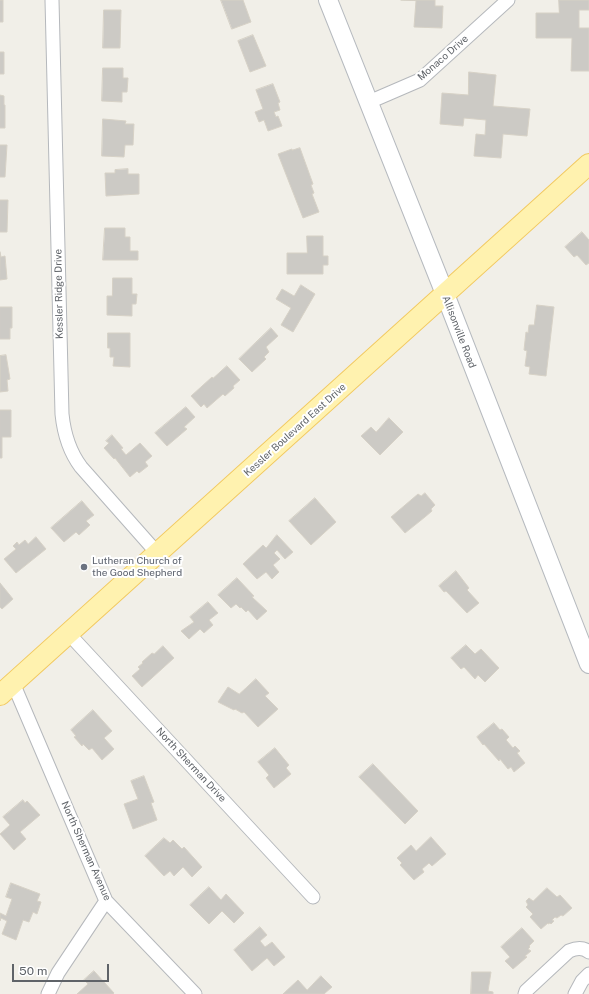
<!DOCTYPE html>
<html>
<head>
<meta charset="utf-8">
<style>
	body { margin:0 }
	#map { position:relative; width:589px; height:994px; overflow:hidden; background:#f1efe8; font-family:"Public Sans",sans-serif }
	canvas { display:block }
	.scale { position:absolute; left:12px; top:964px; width:97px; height:18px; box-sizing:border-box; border:2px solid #5f6368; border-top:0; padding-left:5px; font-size:12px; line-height:14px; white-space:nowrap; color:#5f6368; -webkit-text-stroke:3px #fff; paint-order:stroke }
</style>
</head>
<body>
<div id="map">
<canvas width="589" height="994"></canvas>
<div class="scale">50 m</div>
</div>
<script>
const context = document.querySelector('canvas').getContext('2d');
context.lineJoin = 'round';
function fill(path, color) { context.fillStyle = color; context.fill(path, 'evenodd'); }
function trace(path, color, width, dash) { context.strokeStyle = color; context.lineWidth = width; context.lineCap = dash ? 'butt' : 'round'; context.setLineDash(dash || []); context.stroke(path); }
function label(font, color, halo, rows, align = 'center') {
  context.font = font + ' "Public Sans",sans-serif'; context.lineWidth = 4; context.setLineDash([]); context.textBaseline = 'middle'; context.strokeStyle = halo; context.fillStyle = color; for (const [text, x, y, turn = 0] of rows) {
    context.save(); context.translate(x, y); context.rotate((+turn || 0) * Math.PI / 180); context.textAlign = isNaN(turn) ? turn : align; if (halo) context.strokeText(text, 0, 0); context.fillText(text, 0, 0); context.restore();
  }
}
const building = new Path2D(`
	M0 0H3V22H0Z
	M221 0H243L251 22 232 29Z
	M401 0H435V6H443L442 28 414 27 416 1Z
	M559 0H589V10H579V28H589V71H571L572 38H536V13H559Z
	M104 10H121L120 48H103Z
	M253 35 266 66 250 72 238 41Z
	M0 52H4V74H0Z
	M103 68H123V78H128L127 92H122V102L102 101Z
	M469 72 496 75 493 106 530 109 527 136 503 134 501 158 474 156 476 134 485 135 486 120 464 118 463 126 440 124 442 93 468 95Z
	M273 84 280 102 278 103 280 110 274 112 276 117 278 116 282 126 268 131 264 120 259 122 255 112 263 109 256 90Z
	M0 95 4 96V105H5V128H0Z
	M103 119 126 121 125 124H134L133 145H125L124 157 102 156Z
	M0 145H7L5 177H0Z
	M300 148 313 184 311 185 314 193 312 194 319 212 303 218 278 154 292 149V150Z
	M128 169V174H139V194L106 196 105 173H115V170Z
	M0 200H8L7 232H0Z
	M105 228H125V237H130V251H138V260H103Z
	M582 232 589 240V263L586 265 577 255 574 257 565 247Z
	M307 236H323V256H328V265H323V274H287V253H307Z
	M0 252 1 257 5 256 7 279 0 280Z
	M113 278H132V294H137L136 304H132V316L107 315V296H112Z
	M301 285 315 294 293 332 281 325 291 308 276 299 282 289 294 296Z
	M537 305 554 307 546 376 529 374 530 367 525 366 527 351 524 350 526 332 528 333 529 325H534Z
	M0 307H12V328H10V339H0Z
	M271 328 278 336 266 347 269 352 264 357 266 359 252 372 239 359Z
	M108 333H130V367L113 366 114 357H110V348H108Z
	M6 355 10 379 7 380 8 391 0 392V356Z
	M227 366 240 380 233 386 234 388 225 396 223 394 207 408 204 404 201 407 191 396 212 377 213 378Z
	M186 407 195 417 184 427 187 429 167 446 155 433Z
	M0 410H11V437H2V458H0Z
	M389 418 403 432 380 455 361 436 371 427 376 432Z
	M112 435 123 448 121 449 126 455 140 443 152 456 145 462 148 466 139 473 137 471 130 477 115 458 114 459 104 448 109 443 106 441Z
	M425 493 435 505 431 509 432 511 425 517 405 533 391 517 418 494 421 496Z
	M315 498 336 522 311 545 289 521Z
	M82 501 94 515 86 521 90 525 79 535 76 532 64 542 51 528Z
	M277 535 293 552 285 559 277 550 274 553 280 559 273 565 279 572 272 579 266 572 257 579 243 564 263 545 266 548Z
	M36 537 46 549 16 573 4 559 16 549 13 546 17 542 19 545 25 540 28 544Z
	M456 571 469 588 467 590 479 603 467 613 446 591 444 592 439 586Z
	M237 578 254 596 252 597 267 611 257 620 248 610 246 612 241 607 240 608 236 604 231 608 218 595Z
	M0 583 13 599 2 609 0 607Z
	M208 602 218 613 209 620 213 625 204 633 200 629 189 639 181 631 194 622 190 617Z
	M466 645 475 654 481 649 499 668 485 682 478 675 475 679 464 667 461 669 451 658Z
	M163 646 174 658 142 687 132 676 140 669 138 667 143 663 142 662 152 653 154 654Z
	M256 679 269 693 265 696 278 709 258 727 244 712 242 713 235 709 234 710 218 702 228 687 239 694Z
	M93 710 112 731 104 738 114 749 102 760 92 748 89 750 83 744 82 746 74 737 76 736 71 730Z
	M494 723 500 730 502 729 509 737 506 740 513 748 515 746 520 751 517 753 525 763 514 772 511 767 508 769 500 759 499 761 484 744 483 745 477 737Z
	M275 748 289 765 286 768 291 774 274 788 266 778 269 775 258 762Z
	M373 764 418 811 405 824 359 777Z
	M144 776 154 802 151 803 157 820 133 829 124 804 138 799 131 781Z
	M23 800 25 803 27 801 40 815 20 832 26 839 14 850 0 834 10 825 3 817Z
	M431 837 446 854 432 866 429 863 422 869 424 872 414 880 400 865 402 863 397 858 411 845 416 851Z
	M164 838 170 843 173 840 182 849 184 847 202 867 192 877 183 867 174 876 170 871 164 876 145 856Z
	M11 883 40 894 37 901 41 902 37 914 33 912 29 922 23 920 16 940 2 934 7 921 1 918 0 921V913L6 916 12 899 6 897Z
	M209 887 221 900 226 894 244 913 234 923 222 911 209 924 190 905Z
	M547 888 557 897 560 895 572 908 563 916 561 915 557 918 555 917 552 920 554 921 551 924 550 923 548 924V923L541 929 530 917 533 914 526 907 528 905 526 901 529 898 533 901Z
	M260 927 267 935 260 941 265 947 272 942 285 957 274 966 267 958 252 971 234 950Z
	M522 928 534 941 529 946 530 947 528 949 531 951 525 956 527 957 513 969 505 961 510 957 501 947Z
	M94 971 114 993 113 994H77L88 984 84 980Z
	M472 972H491L488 991 493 992V994H471Z
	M321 976 332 987 324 994H283L298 980 307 990Z`);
fill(building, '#cccac5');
trace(building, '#d6d1c6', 1);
const minor = new Path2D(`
	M52 0 62 414C64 434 69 451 81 467L158 554
	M369 102 420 80 508 0
	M69 634 313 897
	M13 683 106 901 195 994
	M48 994 58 973 106 901
	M525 994 526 991 569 951C576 948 583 947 589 952
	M575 994 582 981 589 974`);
const secondary = new Path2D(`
	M328 0 445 294 589 664`);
const primary = new Path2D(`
	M0 695 589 164`);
trace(minor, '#b5b8bc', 15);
trace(secondary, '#b6babf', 20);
trace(primary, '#f2c960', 22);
trace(minor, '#fff', 13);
trace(secondary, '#fff', 18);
trace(primary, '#fff2af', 20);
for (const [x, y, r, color] of [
	[84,567,4,"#6b7280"]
]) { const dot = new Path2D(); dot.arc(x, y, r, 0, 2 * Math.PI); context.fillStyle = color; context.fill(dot); trace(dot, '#fff', 1.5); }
label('10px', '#5f6368', '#fff', [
	["Monaco Drive",443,58,-41],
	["Kessler Ridge Drive",59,294,-91],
	["Allisonville Road",459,332,69],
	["Kessler Boulevard East Drive",295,430,-42],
	["North Sherman Drive",191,765,47],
	["North Sherman Avenue",86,851,66]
]);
label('10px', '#5b616d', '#fff', [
	["Lutheran Church of",92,561],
	["the Good Shepherd",92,573]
], 'left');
</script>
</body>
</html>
